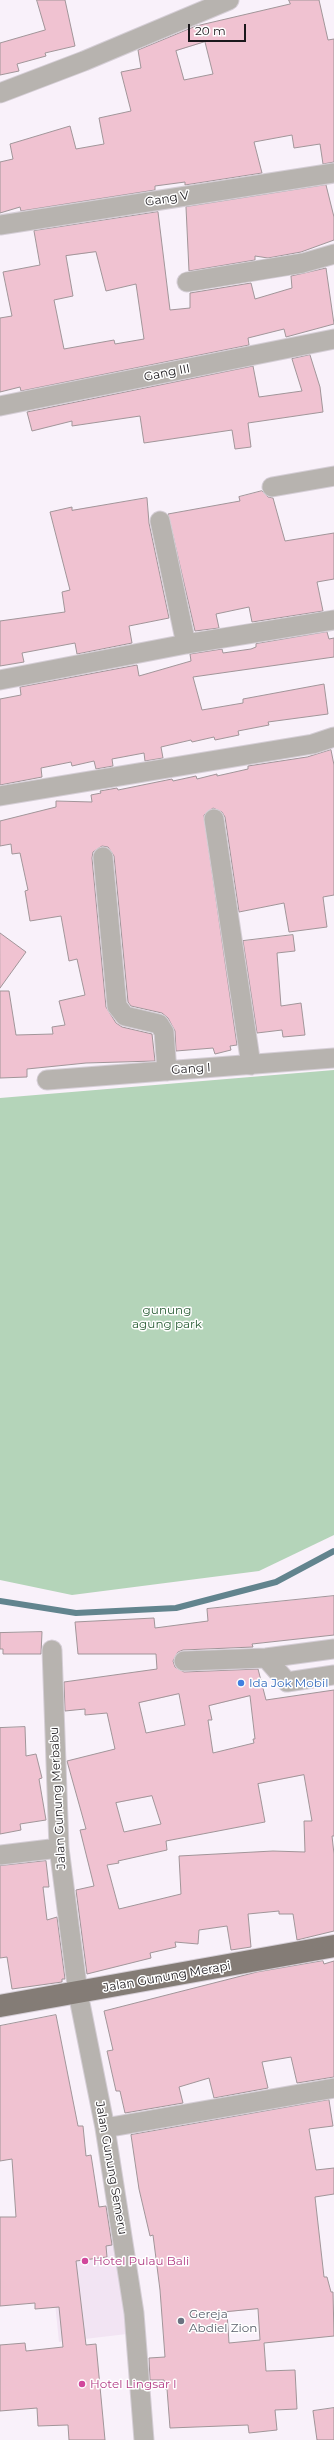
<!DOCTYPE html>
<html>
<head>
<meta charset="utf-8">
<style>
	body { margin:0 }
	#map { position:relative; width:334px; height:2440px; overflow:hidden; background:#f9f1fa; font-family:Montserrat,sans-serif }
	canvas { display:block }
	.scale { position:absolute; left:188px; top:24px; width:58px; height:18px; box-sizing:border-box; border:2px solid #1b181c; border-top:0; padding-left:5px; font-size:12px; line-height:14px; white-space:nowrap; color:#1b181c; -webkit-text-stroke:3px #fff; paint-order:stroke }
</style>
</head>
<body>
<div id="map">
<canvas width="334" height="2440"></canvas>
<div class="scale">20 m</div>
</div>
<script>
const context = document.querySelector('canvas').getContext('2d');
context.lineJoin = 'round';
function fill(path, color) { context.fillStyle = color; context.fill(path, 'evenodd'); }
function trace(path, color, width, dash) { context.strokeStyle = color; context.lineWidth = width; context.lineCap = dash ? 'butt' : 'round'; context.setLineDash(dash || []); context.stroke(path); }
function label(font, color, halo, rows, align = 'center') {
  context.font = font + ' Montserrat,sans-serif'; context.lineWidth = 3; context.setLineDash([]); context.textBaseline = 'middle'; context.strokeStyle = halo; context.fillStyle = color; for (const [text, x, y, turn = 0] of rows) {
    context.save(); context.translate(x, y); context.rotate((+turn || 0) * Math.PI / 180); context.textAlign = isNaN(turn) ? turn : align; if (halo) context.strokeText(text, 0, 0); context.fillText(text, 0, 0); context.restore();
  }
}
fill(new Path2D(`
	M113 2205 122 2277 127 2334 59 2342 46 2215Z`), '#f2e4f3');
fill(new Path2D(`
	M334 1070V1535L259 1571 72 1595 0 1580V1098Z`), '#b4d4b9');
trace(new Path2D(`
	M0 1601 76 1613 176 1608 276 1582 334 1551`), '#62848e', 6);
const building = new Path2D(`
	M37 0H65L75 46 45 53 46 56 17 64 19 71 0 75V43L45 30Z
	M289 0H319L328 40 334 39V162L323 164 320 144 294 148 292 135 254 142 262 173 185 185V182L155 186V190L21 211 20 207 0 213V162L13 159 10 144 70 126 76 149 104 144 99 118 131 111 121 72 141 68 138 50 196 26 290 4ZM205 42 213 74 184 80 176 51Z
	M326 185 334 217V240L301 252 268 258 255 256V260L189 271 186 207Z
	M158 212 170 310 190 308V293L251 283 255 299 292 288 291 276 326 268 334 324 286 337 284 329 248 338 249 345 21 391 20 387 0 392V318L12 316 3 272 40 265 34 231ZM96 252 106 291 136 284 144 339 115 344 114 340 64 349 54 300 73 296 66 256Z
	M310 355 320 387 323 412 248 423 251 447 235 449 232 430 144 443 140 416 72 426V421L32 431 27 412 253 366 259 397 302 391 292 359Z
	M262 491 268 497 273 498 285 541 334 533V579L317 582 323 611 252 622 249 607 216 614 219 628 195 631 168 514 240 501 239 497Z
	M147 498 149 523 169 618 129 626 132 643 77 654 75 643 22 653 24 662 0 666V621L65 612 62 592 70 590 50 512 72 507V510Z
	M327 632 329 639 334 638V657L193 677 202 710 243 703V699L324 684 328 714 268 722 269 725 238 731 239 735 215 740 214 737 192 742 191 740 161 747 163 758 145 761 144 753 112 759 113 766 96 769 94 761 72 766 71 762 41 768 42 777 0 785V699L21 695 20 687 137 665 139 676 191 661 190 654 222 649 223 653 251 649 256 647V644Z
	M331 750 334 765V895L323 897 327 927 289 932 284 903 239 912 225 817 222 812 213 808 204 815 237 1045 230 1046 231 1050 215 1054 213 1048 176 1051 175 1031 168 1018 162 1013 131 1006 128 1002 114 856 108 847 102 846 93 852 92 858 106 1007 116 1023 122 1027 152 1034 155 1061 86 1063 27 1069V1077L0 1078V991H9L16 1035 53 1034 52 1027 65 1025 59 1001 85 995 77 959 69 961 61 916 30 921 25 891 28 890 20 853 12 854 11 844 0 846V821L56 807V801L92 802 91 795 101 793 100 791 117 788 118 790 172 779 173 781 196 776 197 779 217 774V776L248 769V766L307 757Z
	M0 933 26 952 0 988Z
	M293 935 295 951 277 953 281 1006 301 1003 305 1035 283 1037 282 1030 257 1033 243 941Z
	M334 1596V1635L252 1644 253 1647 183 1650 178 1652 173 1661 175 1667 184 1672 258 1669 266 1700 334 1690V1836H332L334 1854V1931L297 1940 293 1914H279V1911L248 1914 251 1947 231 1950 227 1926 199 1930 198 1944 175 1942 176 1947 150 1953 151 1958 87 1974 76 1890 94 1886 80 1830 86 1829 67 1761 115 1749 107 1713 85 1715V1709L65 1711 64 1682 157 1669 156 1654H78L75 1622 154 1618 155 1628 208 1621 207 1609ZM179 1694 185 1725 146 1733 139 1703ZM250 1696 255 1739H253L254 1743 213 1753 208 1720H212L209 1706ZM304 1775 312 1821H304L305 1852 273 1851 179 1856 181 1894 119 1909 107 1865 119 1863 118 1861 167 1850 166 1841 265 1822 258 1784ZM152 1796 161 1824 124 1832 116 1803Z
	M42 1632 41 1654H3V1649H0V1633Z
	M25 1727 26 1756 36 1754 42 1778 39 1779 46 1820 20 1824 21 1830 0 1834V1728Z
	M46 1861 49 1887H43L47 1920 57 1917 65 1979H62V1982L12 1989 7 1957 0 1958V1866Z
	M323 1961 324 1964 334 1961V2077L297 2083 291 2057 262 2062 268 2088 214 2098 209 2078 179 2087 183 2103 125 2113 120 2091H116L107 2051 113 2050 104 2011 257 1972Z
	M56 2015 78 2126H83L86 2156 91 2155 99 2207 106 2206 112 2245 106 2246 107 2257 76 2261 86 2345 96 2344 105 2440H69L68 2425 38 2426 37 2408 0 2411V2345L25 2343 26 2351 63 2347 59 2307 35 2309V2303L0 2306V2217H16L12 2159 0 2161V2026Z
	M329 2100 333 2126 309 2129 316 2170 334 2168V2194L315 2197 324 2277H327L331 2292H333L334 2336 264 2343 266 2371 295 2370 297 2409 275 2410 277 2430 249 2433 248 2425 170 2428 167 2389H165L164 2380H150L149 2358 165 2357 160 2290 153 2235 150 2236 139 2189 131 2135ZM258 2309 260 2340 229 2343 227 2312Z
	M334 2408V2440H317L313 2411Z`);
fill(building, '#f0c2d1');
trace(building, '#a19599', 1);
const minor = new Path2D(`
	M0 93 84 61 229 0
	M0 225 334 173
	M187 282 303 263 334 254
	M0 406 334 339
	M272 487 334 476
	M160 521 186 644
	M0 680 186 644 334 620
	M0 796 313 744 334 737
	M214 819 251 1065
	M103 857 117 1006 125 1016 159 1024 164 1032 167 1071
	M47 1080 334 1058
	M52 1650 59 1848 78 1993 105 2128 134 2313 144 2440
	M266 1658 287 1682 334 1675
	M184 1661 266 1658 334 1649
	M0 1855 59 1848
	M105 2128 334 2088`);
const major = new Path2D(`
	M0 2006 334 1946`);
trace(minor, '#d5ced6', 21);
trace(major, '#d5ced6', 24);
trace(minor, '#b7b3af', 19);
trace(major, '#847c76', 22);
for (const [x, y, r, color] of [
	[241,1683,4,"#3f7fe0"],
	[85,2261,4,"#d1479c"],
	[181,2321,4,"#6b7280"],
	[82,2384,4,"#d1479c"]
]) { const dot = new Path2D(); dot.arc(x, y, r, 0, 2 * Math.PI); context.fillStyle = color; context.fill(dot); trace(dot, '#fff', 1.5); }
label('12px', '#1b181c', '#fff', [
	["Gang V",167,199,-9],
	["Gang III",167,373,-11],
	["Gang I",191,1069,-4],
	["Jalan Gunung Merbabu",58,1798,-93],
	["Jalan Gunung Merapi",167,1977,-10],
	["Jalan Gunung Semeru",111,2168,80]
]);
label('12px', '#295d35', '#fff', [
	["gunung",167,1310],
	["agung park",167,1324]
]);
label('12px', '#366cbe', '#fff', [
	["Ida Jok Mobil",249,1683]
], 'left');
label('12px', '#b23c85', '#fff', [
	["Hotel Pulau Bali",93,2261],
	["Hotel Lingsar I",90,2384]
], 'left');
label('12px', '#5b616d', '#fff', [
	["Gereja",189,2314],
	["Abdiel Zion",189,2328]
], 'left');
</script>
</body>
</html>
